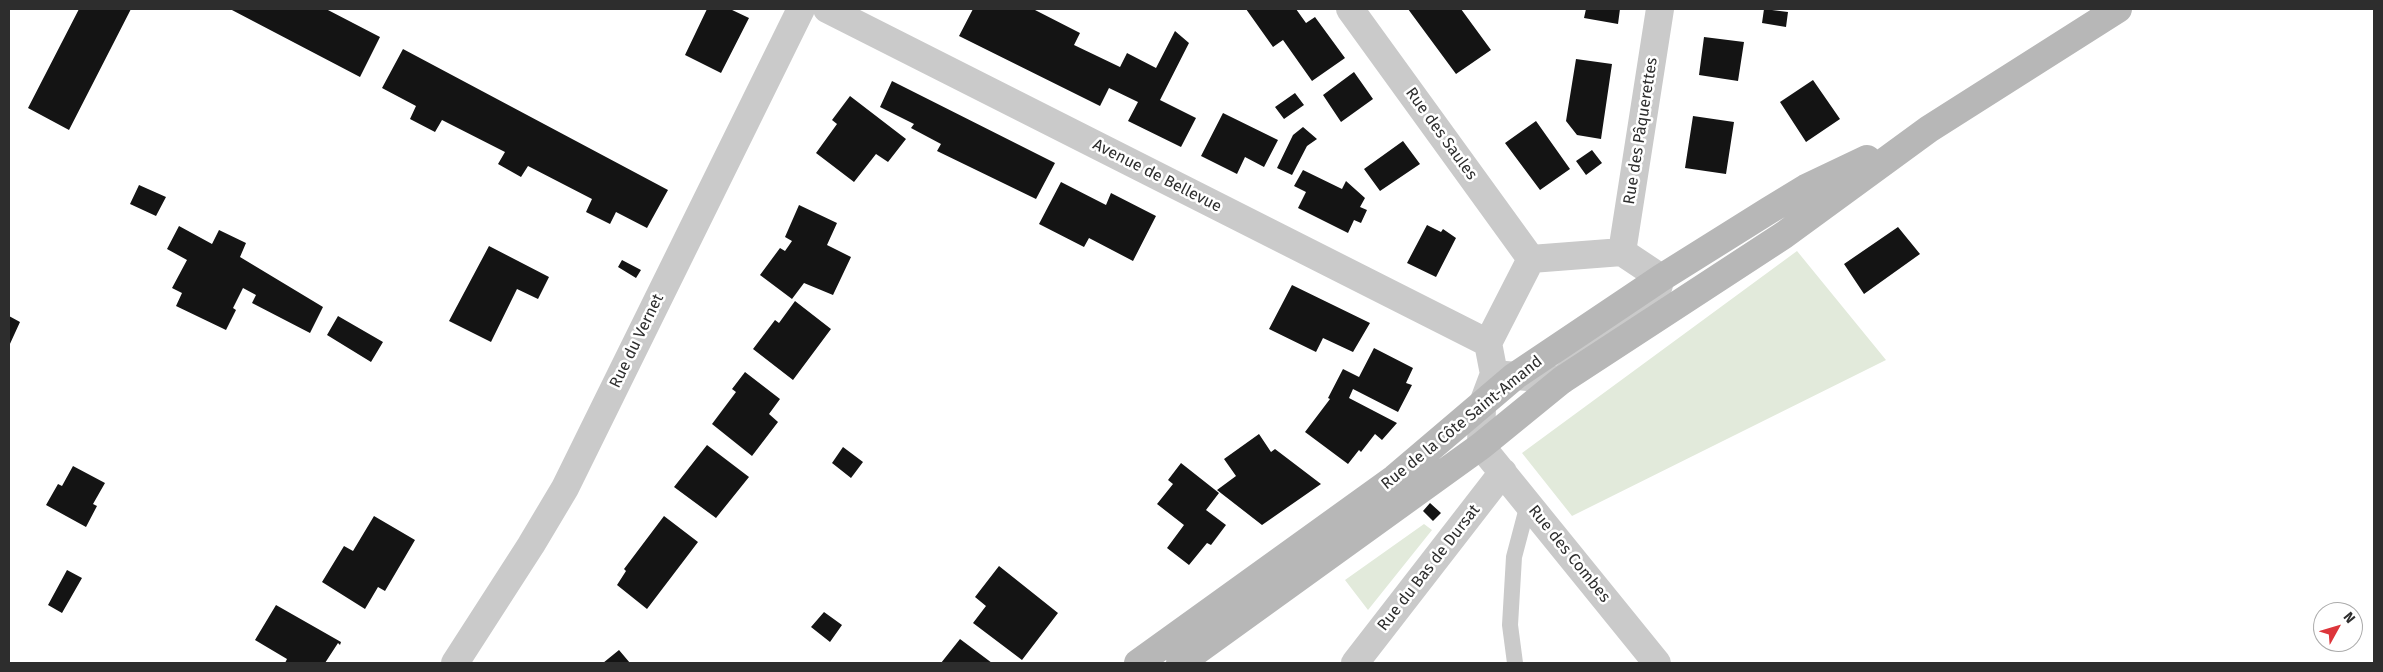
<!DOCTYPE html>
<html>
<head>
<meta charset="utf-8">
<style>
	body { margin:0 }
	#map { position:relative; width:2383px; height:672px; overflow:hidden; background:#fff; font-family:"Fira Sans",sans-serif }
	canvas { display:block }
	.frame { position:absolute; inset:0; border:10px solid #2d2d2d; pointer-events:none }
	.north { position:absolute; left:2313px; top:602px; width:50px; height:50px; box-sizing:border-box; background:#fff; border:1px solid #ababab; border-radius:50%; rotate:51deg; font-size:14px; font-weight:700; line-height:20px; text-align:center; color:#2d2d2d }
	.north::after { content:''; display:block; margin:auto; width:18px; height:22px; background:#dd353b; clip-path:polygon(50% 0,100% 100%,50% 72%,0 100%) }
</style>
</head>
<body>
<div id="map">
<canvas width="2383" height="672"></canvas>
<div class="frame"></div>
<div class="north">N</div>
</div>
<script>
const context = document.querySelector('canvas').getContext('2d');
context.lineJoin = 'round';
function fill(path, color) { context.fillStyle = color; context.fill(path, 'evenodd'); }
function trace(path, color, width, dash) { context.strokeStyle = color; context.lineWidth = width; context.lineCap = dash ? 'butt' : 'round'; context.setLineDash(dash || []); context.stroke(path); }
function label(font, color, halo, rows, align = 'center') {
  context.font = font + ' "Fira Sans",sans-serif'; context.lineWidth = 5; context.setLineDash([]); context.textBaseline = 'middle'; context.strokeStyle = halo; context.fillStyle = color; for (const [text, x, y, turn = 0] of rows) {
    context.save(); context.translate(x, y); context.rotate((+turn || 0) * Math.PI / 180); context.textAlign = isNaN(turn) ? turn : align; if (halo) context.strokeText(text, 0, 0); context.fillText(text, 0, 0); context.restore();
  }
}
fill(new Path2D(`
	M1797 251 1886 360 1572 516 1522 453Z
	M1424 524 1432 530 1368 610 1345 580Z`), '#e2eadb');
fill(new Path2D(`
	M79 9H131L69 130 28 108Z
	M230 9H326L380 37 360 77Z
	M707 9H730L749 18 721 73 685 55Z
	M973 9 1035 10 1080 33 1074 45 1120 67 1127 53 1156 68 1175 31 1189 43 1160 100 1196 118 1181 147 1128 121 1138 102 1109 88 1100 106 959 36Z
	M1246 9H1296L1306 23 1315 17 1345 58 1312 81 1283 40 1273 47Z
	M1408 9H1461L1491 50 1456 74Z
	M1586 9H1620L1618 24 1584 18Z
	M1764 9 1788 12 1786 27 1762 23Z
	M1704 37 1744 42 1738 81 1699 75Z
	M403 49 668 190 647 228 616 212 610 224 586 212 592 199 528 166 521 177 498 164 505 152 442 120 435 132 410 119 416 106 382 88Z
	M1576 59 1612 64 1601 139 1577 135 1566 121Z
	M1354 72 1373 99 1341 122 1323 95Z
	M1813 80 1840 119 1806 142 1780 102Z
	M892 81 1055 163 1036 199 937 151 941 144 911 128 914 124 880 107Z
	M1295 93 1304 105 1284 119 1275 107Z
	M850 96 906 139 888 162 876 154 854 182 816 153 837 124 832 120Z
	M1223 113 1278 140 1264 167 1245 157 1237 174 1201 156Z
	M1693 116 1734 122 1726 174 1685 168Z
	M1536 121 1570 169 1540 190 1505 143Z
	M1303 127 1317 139 1307 146 1292 175 1277 168 1293 135Z
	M1403 141 1420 164 1380 191 1364 169Z
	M1592 150 1602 163 1586 175 1576 161Z
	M1303 170 1342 189 1346 181 1365 198 1360 207 1367 210 1361 223 1354 220 1348 233 1298 208 1306 192 1294 186Z
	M1061 182 1106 205 1111 193 1156 216 1133 261 1089 238 1084 247 1039 224Z
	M139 185 166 197 156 216 130 204Z
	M799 205 837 223 827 245 851 257 833 295 804 283 792 299 760 275 780 248 785 251 792 241 785 237Z
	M1427 225 1441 232 1443 229 1456 238 1436 277 1407 263Z
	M179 226 212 244 219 230 246 243 240 257 323 307 310 333 252 303 256 295 243 288 233 308 236 310 226 330 176 306 182 293 172 288 187 260 167 249Z
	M1898 227 1920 254 1864 294 1844 264Z
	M489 246 549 277 538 299 517 289 491 342 449 321Z
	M622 260 641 270 636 278 618 267Z
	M1292 285 1370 323 1353 352 1323 338 1316 352 1269 329Z
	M795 301 831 329 793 380 753 349 775 320 779 323Z
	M9 316 20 322 9 346Z
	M338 316 383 342 371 362 327 335Z
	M1374 348 1413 368 1406 383 1412 385 1398 412 1353 389 1349 398 1397 423 1382 440 1375 434 1361 452 1359 450 1348 464 1305 432 1330 399 1328 398 1343 369 1359 377Z
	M745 372 780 399 769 414 778 422 752 456 712 424 736 392 732 389Z
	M1259 434 1271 452 1275 449 1321 484 1262 525 1217 490 1236 476 1224 459Z
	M707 445 749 477 716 518 674 487Z
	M843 447 863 462 851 478 832 463Z
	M1181 463 1219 493 1206 510 1226 525 1211 545 1207 543 1189 565 1167 548 1184 525 1157 504 1173 484 1168 480Z
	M73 466 105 483 93 504 97 506 86 527 46 505 58 484 62 486Z
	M1430 503 1441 513 1433 521 1423 511Z
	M374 516 415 540 385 591 378 587 365 609 322 582 344 546 353 551Z
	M664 516 698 542 647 609 617 585 626 571 624 569Z
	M999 566 1058 613 1022 660 973 623 986 606 975 597Z
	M67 570 82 578 62 613 48 605Z
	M276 605 341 642 340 645 338 643 325 663H285L287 659 255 640Z
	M824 612 842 625 830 642 811 627Z
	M960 639 992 663H941Z
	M619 650 630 663H603Z`), '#141414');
trace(new Path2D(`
	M1515 663 1510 625 1514 557 1528 504`), '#cacaca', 16);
trace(new Path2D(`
	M827 9 1488 343
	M1350 9 1531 259
	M1622 252 1660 9
	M1494 374 1562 380 1614 324 1655 298 1661 278 1622 252 1531 259 1488 343 1494 374 1482 406 1481 446 1657 663
	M455 663 531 545 565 488 801 9
	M1355 663 1503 472`), '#cacaca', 28);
trace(new Path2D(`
	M1138 663 1395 478 1515 376 1661 278 1768 211 1806 188 1867 159
	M1180 663 1481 446 1562 380 1784 235 1929 129 2118 9`), '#b7b7b7', 28);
label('16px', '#2d2d2d', '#fff', [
	["Rue des Pâquerettes",1641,131,-81],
	["Rue des Saules",1441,134,54],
	["Avenue de Bellevue",1157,176,27],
	["Rue du Vernet",637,341,-64],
	["Rue de la Côte Saint-Amand",1462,423,-39],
	["Rue des Combes",1569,554,51],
	["Rue du Bas de Dursat",1429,568,-52]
]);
</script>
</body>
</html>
